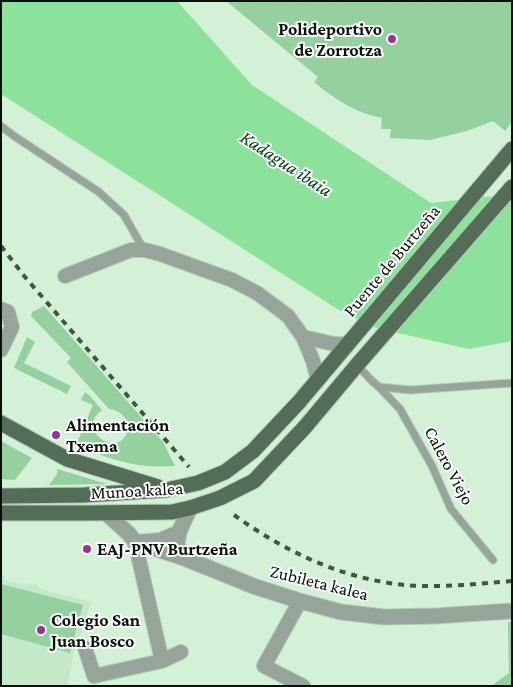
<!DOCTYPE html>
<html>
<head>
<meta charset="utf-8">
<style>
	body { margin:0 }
	#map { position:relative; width:513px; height:687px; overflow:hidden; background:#d2f1d6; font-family:"Crimson Pro",serif }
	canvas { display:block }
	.frame { position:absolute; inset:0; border:2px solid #061108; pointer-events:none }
</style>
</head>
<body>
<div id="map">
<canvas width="513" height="687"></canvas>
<div class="frame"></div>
</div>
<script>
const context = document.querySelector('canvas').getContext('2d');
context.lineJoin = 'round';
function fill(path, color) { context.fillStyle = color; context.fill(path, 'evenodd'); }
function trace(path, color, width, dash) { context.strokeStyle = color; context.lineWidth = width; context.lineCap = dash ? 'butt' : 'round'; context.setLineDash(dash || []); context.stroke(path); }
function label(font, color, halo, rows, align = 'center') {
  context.font = font + ' "Crimson Pro",serif'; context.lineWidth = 4; context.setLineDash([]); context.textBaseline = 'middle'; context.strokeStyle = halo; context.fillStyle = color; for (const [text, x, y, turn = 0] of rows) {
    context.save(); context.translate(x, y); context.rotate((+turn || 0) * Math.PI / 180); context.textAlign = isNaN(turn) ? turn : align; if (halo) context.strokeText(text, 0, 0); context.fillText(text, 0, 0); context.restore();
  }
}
fill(new Path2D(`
	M1 576H5V580L26 585 27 583 38 585V588L91 602 72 659 68 686H1Z`), '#c3e9c8');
fill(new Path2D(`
	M226 1H512V122L505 131 493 121 467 131 430 140 390 138 391 129H381L382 118C356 113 334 99 314 82L318 77Z
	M44 306 163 442 175 466C166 466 157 467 148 466 122 464 100 455 76 445L93 405 81 400 85 392 90 396 102 410C77 429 110 451 122 440 135 429 125 410 109 409L67 362 71 358 31 316 32 312Z
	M27 337 35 342 24 363 71 386 67 394 14 368Z
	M1 441 32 458 15 480 1 479Z
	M57 469 107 484 49 485 57 474Z
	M1 584 83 605 70 653 1 634Z
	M508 622H512V686H491L509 673Z`), '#94d19e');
fill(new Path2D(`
	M1 1H177L252 85 431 203 512 194V341L469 349 376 328 339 310 1 94Z`), '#8ce19b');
const service = new Path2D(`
	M1 126 14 136 99 192 124 215 144 250
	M357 365 371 380 379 387 410 390 512 383
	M379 387 400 409 432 466 451 509 493 560`);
const minor = new Path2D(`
	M65 276 131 250H145L160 254 232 280 257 293 288 316 303 337 313 361 318 380
	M1 309 8 312 12 327 1 350
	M303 337 334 344H347
	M300 601 264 666 303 686
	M85 648 94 676 162 661 135 542 160 540 179 532
	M162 661 181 652`);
const tertiary = new Path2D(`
	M106 513 129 534 135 542 184 558 256 587 300 601 341 612 384 617 435 616 512 611
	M184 558 177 545 179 532 190 508`);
const primary = new Path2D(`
	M1 423 67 459 158 487
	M1 496 84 495 166 490 198 483 225 472 253 451 299 402 512 149
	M1 513H88L172 512 190 508 220 498 254 481 305 427 357 365 512 187`);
trace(service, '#b1cdb5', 9);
trace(minor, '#b1cdb5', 16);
trace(tertiary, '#b1cdb5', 17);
trace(primary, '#b1cdb5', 17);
trace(service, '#97a499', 7);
trace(minor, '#97a499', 14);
trace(tertiary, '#97a499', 15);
trace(primary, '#556c58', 15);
trace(new Path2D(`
	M1 246 25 277 189 467
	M234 515C284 551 342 579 405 585 440 588 476 584 512 581`), '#435446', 4, [6, 6]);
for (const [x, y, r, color] of [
	[392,39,5,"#9a3398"],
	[56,435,5,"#9a3398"],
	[87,549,5,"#9a3398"],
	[41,630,5,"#9a3398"]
]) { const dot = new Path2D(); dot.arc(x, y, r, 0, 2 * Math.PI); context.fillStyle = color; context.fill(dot); trace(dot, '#fff', 2); }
label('bold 18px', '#061108', '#fff', [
	["Polideportivo",382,29,"right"],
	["de Zorrotza",382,50,"right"],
	["Alimentación",66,425],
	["Txema",66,446],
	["EAJ-PNV Burtzeña",97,549],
	["Colegio San",51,620],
	["Juan Bosco",51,641]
], 'left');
label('18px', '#061108', '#fff', [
	["Puente de Burtzeña",392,261,-50],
	["Calero Viejo",449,466,62],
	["Munoa kalea",137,491,-3],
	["Zubileta kalea",319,583,14]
]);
label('italic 19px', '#03451a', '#fff', [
	["Kadagua ibaia",286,164,33]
]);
</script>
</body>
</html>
